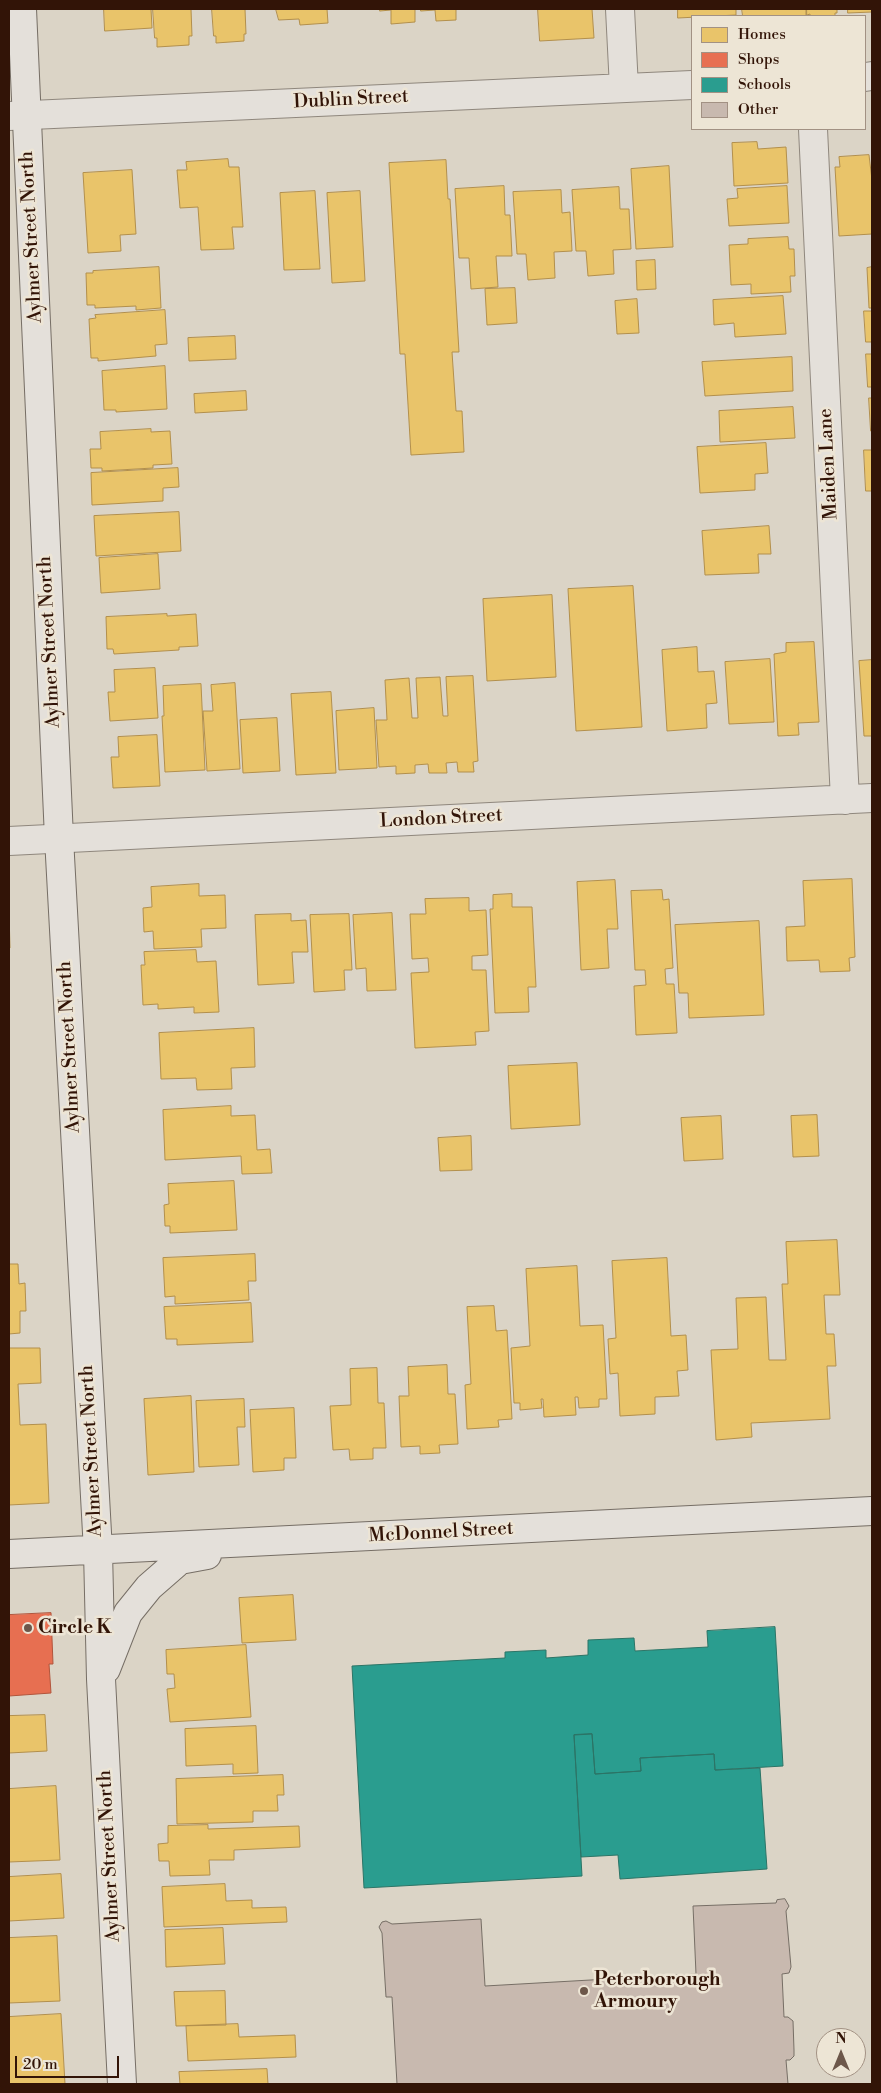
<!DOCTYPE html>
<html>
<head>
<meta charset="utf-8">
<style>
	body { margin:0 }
	#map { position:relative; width:881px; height:2093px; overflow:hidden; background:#dbd4c6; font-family:"Libre Bodoni",serif }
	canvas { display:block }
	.frame { position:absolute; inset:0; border:10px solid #321407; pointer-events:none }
	.legend { position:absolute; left:691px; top:15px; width:175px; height:115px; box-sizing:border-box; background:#ede5d5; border:1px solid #a29183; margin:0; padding:6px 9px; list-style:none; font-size:15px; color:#321407 }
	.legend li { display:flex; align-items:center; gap:10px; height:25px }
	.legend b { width:25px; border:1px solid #a29183 }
	.north { position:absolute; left:816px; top:2028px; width:50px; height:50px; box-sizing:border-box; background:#ede5d5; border:1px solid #a29183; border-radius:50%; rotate:0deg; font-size:14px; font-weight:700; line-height:20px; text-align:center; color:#321407 }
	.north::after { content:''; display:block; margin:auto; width:18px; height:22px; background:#6d574a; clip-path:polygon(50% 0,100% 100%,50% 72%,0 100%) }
	.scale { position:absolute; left:15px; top:2056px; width:104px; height:22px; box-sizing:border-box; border:2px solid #321407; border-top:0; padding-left:6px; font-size:15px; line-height:18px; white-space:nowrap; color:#321407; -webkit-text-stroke:4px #ede5d5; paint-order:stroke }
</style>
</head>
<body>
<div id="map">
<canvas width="881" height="2093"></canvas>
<div class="frame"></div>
<ul class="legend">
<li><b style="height:14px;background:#e9c46a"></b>Homes</li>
<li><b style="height:14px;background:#e76f51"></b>Shops</li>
<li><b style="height:14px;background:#2a9d8f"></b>Schools</li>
<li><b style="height:14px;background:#c8b9af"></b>Other</li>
</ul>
<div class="north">N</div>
<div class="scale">20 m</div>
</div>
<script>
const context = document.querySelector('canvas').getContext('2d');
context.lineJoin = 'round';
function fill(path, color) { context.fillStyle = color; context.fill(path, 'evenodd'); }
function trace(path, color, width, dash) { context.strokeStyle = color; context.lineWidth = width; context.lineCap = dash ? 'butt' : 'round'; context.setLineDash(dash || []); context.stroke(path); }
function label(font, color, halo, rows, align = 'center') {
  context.font = font + ' "Libre Bodoni",serif'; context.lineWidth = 5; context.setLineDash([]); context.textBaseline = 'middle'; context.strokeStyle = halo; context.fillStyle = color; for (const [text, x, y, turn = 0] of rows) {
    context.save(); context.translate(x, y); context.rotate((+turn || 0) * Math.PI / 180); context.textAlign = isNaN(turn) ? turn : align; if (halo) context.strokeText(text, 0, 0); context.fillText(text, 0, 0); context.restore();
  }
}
const homes = new Path2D(`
	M104 9H151L152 28 105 31Z
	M153 9H191L192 36H189V45L157 47V38H155Z
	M212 9H245L246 34H244V41L216 43V36H214Z
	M276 9H327L328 23 300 25 299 19 279 20Z
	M380 9H415V22L391 24V10L380 11Z
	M421 9H456V20L436 21 435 10 421 11Z
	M538 9H592L594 38 540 41Z
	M678 9H736V15L678 18Z
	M742 9H806V16H743Z
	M807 9H837V13H835V16H810V14L807 15Z
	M848 9H872V12L848 13Z
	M757 142 758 149 786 147 788 183 734 186 732 143Z
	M869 155 872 180V234L839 236 835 167H840L839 157Z
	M228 159 229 167H239L243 227H232L234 249 201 250 198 207 180 208 177 170H187L186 162Z
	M446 160 448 199H450L459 352H452L456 411H462L464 452 411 455 405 354H400L389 163Z
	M669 166 673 247 636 249 631 169Z
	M132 170 136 234 120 235 121 251 88 253 83 173Z
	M504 186 505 215H510L512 256H496L498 287 471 289 469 258H459L455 189Z
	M787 186 789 223 729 226 727 199 738 198 737 189Z
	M619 187 620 209H629L631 249 613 250 614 274 588 276 586 251H576L572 190Z
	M561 190 562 213 570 212 572 251 554 252 555 278 528 280 526 254H517L513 192Z
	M315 191 320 269 284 270 280 193Z
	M360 191 365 281 332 283 327 193Z
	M788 237 789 249H794L795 276H790L791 292 751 294V284L731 285 729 245 748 244V239Z
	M655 260 656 289 637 290 636 261Z
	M159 267 161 308 136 310V306L95 308V305H87L86 273H93V271Z
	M872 267V308H869L867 268Z
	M515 288 517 323 487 325 485 289Z
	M783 296 786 334 735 337 734 323 714 325 713 300Z
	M637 299 639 333 617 334 615 301Z
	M165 310 167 344 155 345 156 356 98 361V358H91L89 319 96 318 95 315Z
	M864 311H872V342H866Z
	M235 336 236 359 189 361 188 338Z
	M866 354H872V387H868Z
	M792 357 793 391 705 396 702 362Z
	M165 366 167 409 116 412V410H104L102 371Z
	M246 391 247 410 195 413 194 394Z
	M869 398H872V431H871Z
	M793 407 795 438 720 442 719 411Z
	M151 429V432L170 431 172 464 153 465V468L102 471V468H91L90 449H101L100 432Z
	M766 443 768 473 755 474V490L700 493 697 447Z
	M864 450H872V491H866Z
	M178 468 179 487 163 488V501L92 505 91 473Z
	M179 512 181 551 96 556 94 516Z
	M769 526 771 554H758L759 573 705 575 702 531Z
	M158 554 160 589 101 593 99 558Z
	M633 586 642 727 576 731 568 589Z
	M552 595 556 677 487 681 483 599Z
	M167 614V616L196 614 198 646 179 647V650L114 654 113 649H107L106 617Z
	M814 642 819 722 798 723 799 735 778 736 774 654 786 652V643Z
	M697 647 698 672 714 671 717 703 706 704 707 728 667 731 662 650Z
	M770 659 774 722 729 724 725 662Z
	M872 660V736H864L859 661Z
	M155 668 158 718 110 721 108 692H115L114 670Z
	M473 676 478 761 473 762 474 772H458L457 762 446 763 447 773H429L428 764 415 765V773L396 774V766L379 767 376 720H387L385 680 409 678 412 718H418L416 678 440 677 443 716H448L446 677Z
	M235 683 240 769 207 771 203 711H213L211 685Z
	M201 684 205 770 165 772 162 716H164L163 686Z
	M331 692 336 773 296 775 291 694Z
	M374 708 377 768 339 770 336 711Z
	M277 718 280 771 243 773 240 720Z
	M157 735 160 786 113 788 111 757H119L118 737Z
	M852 879 855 957 849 958 850 971 820 972 819 960 787 961 786 927 805 926 803 881Z
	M615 880 618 929H607L609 968 581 970 577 882Z
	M199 884V896L225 895 226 928 201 929 202 947 154 949 153 931 144 932 143 908 152 907 151 887Z
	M662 890 663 900 669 899 673 968 665 969 666 984H674L677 1033 636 1035 634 986 646 985 645 970H635L631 891Z
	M512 894V907H532L536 987H528L529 1012 495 1013 490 909H493V895Z
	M469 898V911L486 910 488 955 472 956V970H486L489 1031 475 1032 476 1045 415 1048 411 973 429 972 428 958 412 959 410 914H426L425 899Z
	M9 913 10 948H9Z
	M392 913 396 990 367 991 366 968 356 969 353 915Z
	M291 914V921L306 920 308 952H292L294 983 258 985 255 915Z
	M349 914 352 970H344L345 990 314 992 310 915Z
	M759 921 764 1015 689 1018 688 993H679L675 925Z
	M196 950 197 962 216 961 219 1012 194 1013V1007L158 1009V1004L143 1005 141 965H145L144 952Z
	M254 1028 255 1067 231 1068 232 1089 197 1090 196 1078 161 1079 159 1033Z
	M577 1063 580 1125 511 1129 508 1066Z
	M231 1106V1116L255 1115 257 1150 270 1149 272 1173 242 1174 241 1156 165 1160 163 1110Z
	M817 1115 819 1156 793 1157 791 1116Z
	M721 1116 723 1159 684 1161 681 1118Z
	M471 1136 472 1170 440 1171 438 1138Z
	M234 1181 237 1230 170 1233V1226H165L164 1205 169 1204 168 1184Z
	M837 1240 840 1295H824L826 1334H834L836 1366H827L830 1419 751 1423 752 1437 716 1440 711 1350 738 1349 736 1298 766 1297 769 1360H786L782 1284H788L786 1242Z
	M255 1254 256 1281H248L249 1300 175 1304V1296L165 1297 163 1258Z
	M667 1258 671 1336 686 1335 688 1370 677 1371 679 1396 655 1397V1414L620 1416 618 1373 610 1374 608 1339 616 1338 612 1261Z
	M9 1264H18L19 1284 25 1283 26 1311H20V1333L9 1334Z
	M577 1266 580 1326 603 1325 607 1399H599V1407L579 1408 578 1397H575L576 1415 544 1417 543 1399H541L542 1408 520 1410V1403H514L511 1348 530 1346 526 1269Z
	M251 1303 253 1342 177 1345V1339H166L164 1307Z
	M494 1306 496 1331 507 1330 512 1419 498 1420 499 1427 467 1429 465 1385 471 1384 467 1307Z
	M9 1348H40L41 1383 18 1384 20 1425 46 1424 49 1503 9 1505Z
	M447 1365 448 1394H455L458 1444 439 1445 440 1453 420 1454V1446L401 1447 399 1396H409L408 1367Z
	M377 1368 378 1403H384L386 1448H373V1459L350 1460 349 1449 333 1450 330 1406 351 1405 350 1369Z
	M191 1396 194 1472 148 1475 144 1399Z
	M244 1399 245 1427H237L239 1465 199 1467 196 1401Z
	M294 1408 296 1458H284V1470L253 1472 250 1410Z
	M293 1595 296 1640 242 1643 239 1598Z
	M246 1645 251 1717 170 1722 167 1689 175 1688 174 1674H167L166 1650Z
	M45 1715 47 1751 9 1753V1716Z
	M256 1726 258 1773 233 1774V1764L186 1766 185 1729Z
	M283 1775 284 1795H277L278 1811H253V1822L177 1824 176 1779Z
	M56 1786 60 1860 9 1862V1789Z
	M208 1825V1829L299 1826 300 1847 234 1850V1860H209L210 1875 170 1876 169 1861H159L158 1844 168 1843V1826Z
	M61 1874 64 1918 9 1921V1877Z
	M225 1884 226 1901 252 1900V1908L286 1907 287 1922 164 1927 162 1887Z
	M223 1928 225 1964 166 1967 165 1930Z
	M57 1936 60 2001 9 2003V1938Z
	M225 1991 226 2025 176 2026 174 1992Z
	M61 2014 65 2084H9V2017Z
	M238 2024 239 2037 295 2035 296 2057 188 2061 186 2026Z
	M267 2069 268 2084H180L179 2072Z`);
fill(homes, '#e9c46a');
trace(homes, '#b28f4c', 1);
const shops = new Path2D(`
	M51 1613 53 1664H49L51 1693 9 1696V1615Z`);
fill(shops, '#e76f51');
trace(shops, '#b1543b', 1);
const schools = new Path2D(`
	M775 1627 783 1766 715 1770 714 1754 640 1758 641 1771 595 1774 592 1734 574 1735 582 1876 364 1888 352 1666 505 1658V1652L546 1650V1658L588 1655V1640L634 1638 635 1651 708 1647 707 1631Z
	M592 1734 595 1774 641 1771 640 1758 714 1754 715 1770 760 1768 767 1869 620 1879 618 1855 581 1857 574 1735Z`);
fill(schools, '#2a9d8f');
trace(schools, '#2c7466', 1);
const building = new Path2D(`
	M785 1899 789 1906 786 1911 791 1967 789 1973 782 1974 784 2017H788L793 2021 794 2050V2056L790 2060H786L788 2084H397L392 1997H386L382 1933 379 1927 382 1922 386 1921 392 1924 481 1919 485 1986 696 1974 693 1906 776 1903 777 1900Z`);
fill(building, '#c8b9af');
trace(building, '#766e65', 1);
const street = new Path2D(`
	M620 9 624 88
	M865 77 872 76
	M9 116 692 85
	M813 129 845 800
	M9 841 872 798`);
const secondary = new Path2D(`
	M22 9 59 838 98 1551 101 1679 122 2084
	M9 1554 872 1511
	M106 1669 128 1613 149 1587 180 1560 207 1555`);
trace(street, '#8f877d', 30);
trace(secondary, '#766e65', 30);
trace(street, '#e4e0da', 28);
trace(secondary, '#e4e0da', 28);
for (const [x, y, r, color] of [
	[28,1628,5,"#6d574a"],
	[584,1991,5,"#6d574a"]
]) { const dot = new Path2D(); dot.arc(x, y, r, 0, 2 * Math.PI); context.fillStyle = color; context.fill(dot); trace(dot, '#ede5d5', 2); }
label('19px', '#321407', '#ede5d5', [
	["Dublin Street",351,100,-3],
	["Aylmer Street North",32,237,-93],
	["Maiden Lane",829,464,-93],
	["Aylmer Street North",50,642,-93],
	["London Street",441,819,-3],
	["Aylmer Street North",70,1047,-93],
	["Aylmer Street North",92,1451,-93],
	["McDonnel Street",441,1533,-3],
	["Aylmer Street North",110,1856,-93]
]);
label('bold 19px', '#321407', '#ede5d5', [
	["Circle K",38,1628],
	["Peterborough",594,1980],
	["Armoury",594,2002]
], 'left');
</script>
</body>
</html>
